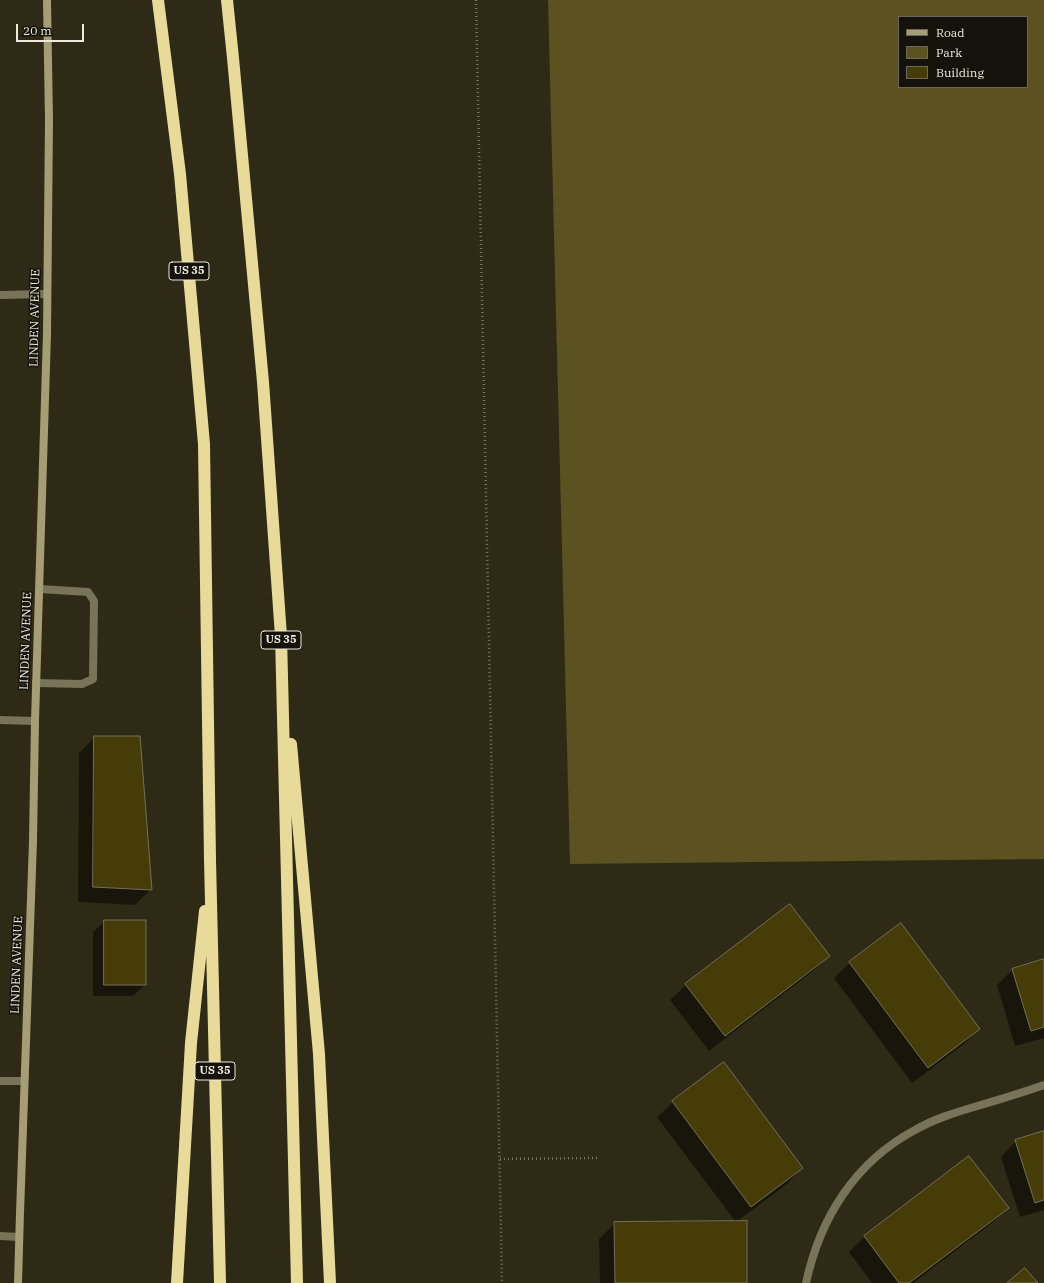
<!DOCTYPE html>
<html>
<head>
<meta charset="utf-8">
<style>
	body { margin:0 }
	#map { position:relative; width:1044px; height:1283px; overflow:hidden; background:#2e2a16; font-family:"IBM Plex Serif",serif }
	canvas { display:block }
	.legend { position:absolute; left:898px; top:16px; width:130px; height:72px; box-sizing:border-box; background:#14120a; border:1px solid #6a685f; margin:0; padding:5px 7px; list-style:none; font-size:12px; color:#eceade }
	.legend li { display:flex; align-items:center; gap:8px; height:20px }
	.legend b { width:20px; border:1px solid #6a685f }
	.scale { position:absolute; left:16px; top:24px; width:68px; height:18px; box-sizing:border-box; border:2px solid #eceade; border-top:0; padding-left:5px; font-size:12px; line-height:14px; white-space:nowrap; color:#eceade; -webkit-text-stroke:3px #14120a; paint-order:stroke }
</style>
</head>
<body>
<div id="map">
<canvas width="1044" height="1283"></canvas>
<ul class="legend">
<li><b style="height:5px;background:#a59d73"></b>Road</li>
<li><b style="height:11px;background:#5b5121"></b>Park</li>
<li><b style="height:11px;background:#463c07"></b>Building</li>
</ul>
<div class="scale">20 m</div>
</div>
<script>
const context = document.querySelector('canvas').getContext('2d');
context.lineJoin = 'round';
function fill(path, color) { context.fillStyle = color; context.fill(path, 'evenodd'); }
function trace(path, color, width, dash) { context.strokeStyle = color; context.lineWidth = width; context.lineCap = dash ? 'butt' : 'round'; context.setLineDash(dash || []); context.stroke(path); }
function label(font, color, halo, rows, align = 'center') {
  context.font = font + ' "IBM Plex Serif",serif'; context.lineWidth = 3; context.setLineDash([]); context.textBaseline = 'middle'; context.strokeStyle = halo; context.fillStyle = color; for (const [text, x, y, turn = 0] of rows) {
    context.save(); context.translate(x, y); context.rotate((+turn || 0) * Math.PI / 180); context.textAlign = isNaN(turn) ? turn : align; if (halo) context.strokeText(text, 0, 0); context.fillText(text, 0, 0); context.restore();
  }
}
fill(new Path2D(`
	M548 0H1044V859L570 864ZM899 17H1027V87H899Z`), '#5b5121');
fill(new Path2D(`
	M95 737 151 889 135 905 78 902 79 753Z
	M790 905 829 956 813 971 709 1051 670 1000 686 985Z
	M105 921 145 985 133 996H93V932Z
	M1044 960V1038L1015 1046 997 985 1013 969Z
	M850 963 979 1029 964 1044 912 1083 834 978Z
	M673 1102 802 1168 787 1184 736 1222 657 1117Z
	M1044 1132V1210L1020 1217 1001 1157 1016 1141Z
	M969 1157 1007 1208 992 1223 913 1283H872L849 1252 864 1237Z
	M615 1223 746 1283H600L599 1239Z`), '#0007');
const building = new Path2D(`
	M94 736H140L152 890 93 887Z
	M790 904 830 956 725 1036 685 984Z
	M104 920H146V985H104Z
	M901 923 980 1029 928 1068 849 962Z
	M1044 959V1027L1031 1031 1012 969Z
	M724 1062 803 1168 751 1207 672 1101Z
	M1044 1131V1200L1035 1203 1015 1140Z
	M969 1156 1009 1208 909 1283H899L864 1236Z
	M747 1221V1283H615L614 1222Z
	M1025 1268 1038 1283H1007Z`);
fill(building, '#463c07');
trace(building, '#74705a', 1);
trace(new Path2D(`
	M476 0 502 1283
	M500 1159 599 1158`), '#797665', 2.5, [1, 3]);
trace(new Path2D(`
	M0 295 47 294
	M36 683 82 684 93 679 94 601 88 592 40 589
	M0 1081H24
	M0 1236 19 1237`), '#787359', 8);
trace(new Path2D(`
	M0 720 35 721
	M806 1283C820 1218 855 1162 915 1130 934 1119 954 1113 974 1107 998 1100 1021 1093 1044 1085`), '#787359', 8);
trace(new Path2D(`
	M18 1283 20 1213 33 841 35 721 47 334 49 120 47 0`), '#a59d73', 8);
trace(new Path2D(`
	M158 0 180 174 204 444 210 860 220 1283
	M227 0 233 58 263 382 281 636 297 1283
	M291 744 319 1054 330 1283
	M177 1283 191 1043 205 911`), '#e8da98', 12);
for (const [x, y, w] of [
	[189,271,40],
	[281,640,40],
	[215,1071,40]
]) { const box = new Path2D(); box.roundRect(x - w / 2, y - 9, w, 18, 3); context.fillStyle = '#14120a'; context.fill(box); trace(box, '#eceade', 1); }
label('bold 11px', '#eceade', null, [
	["US 35",189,271],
	["US 35",281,640],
	["US 35",215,1071]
]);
label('12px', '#eceade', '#14120a', [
	["LINDEN AVENUE",35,318,-89],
	["LINDEN AVENUE",26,641,-88],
	["LINDEN AVENUE",17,965,-88]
]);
</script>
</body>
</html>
